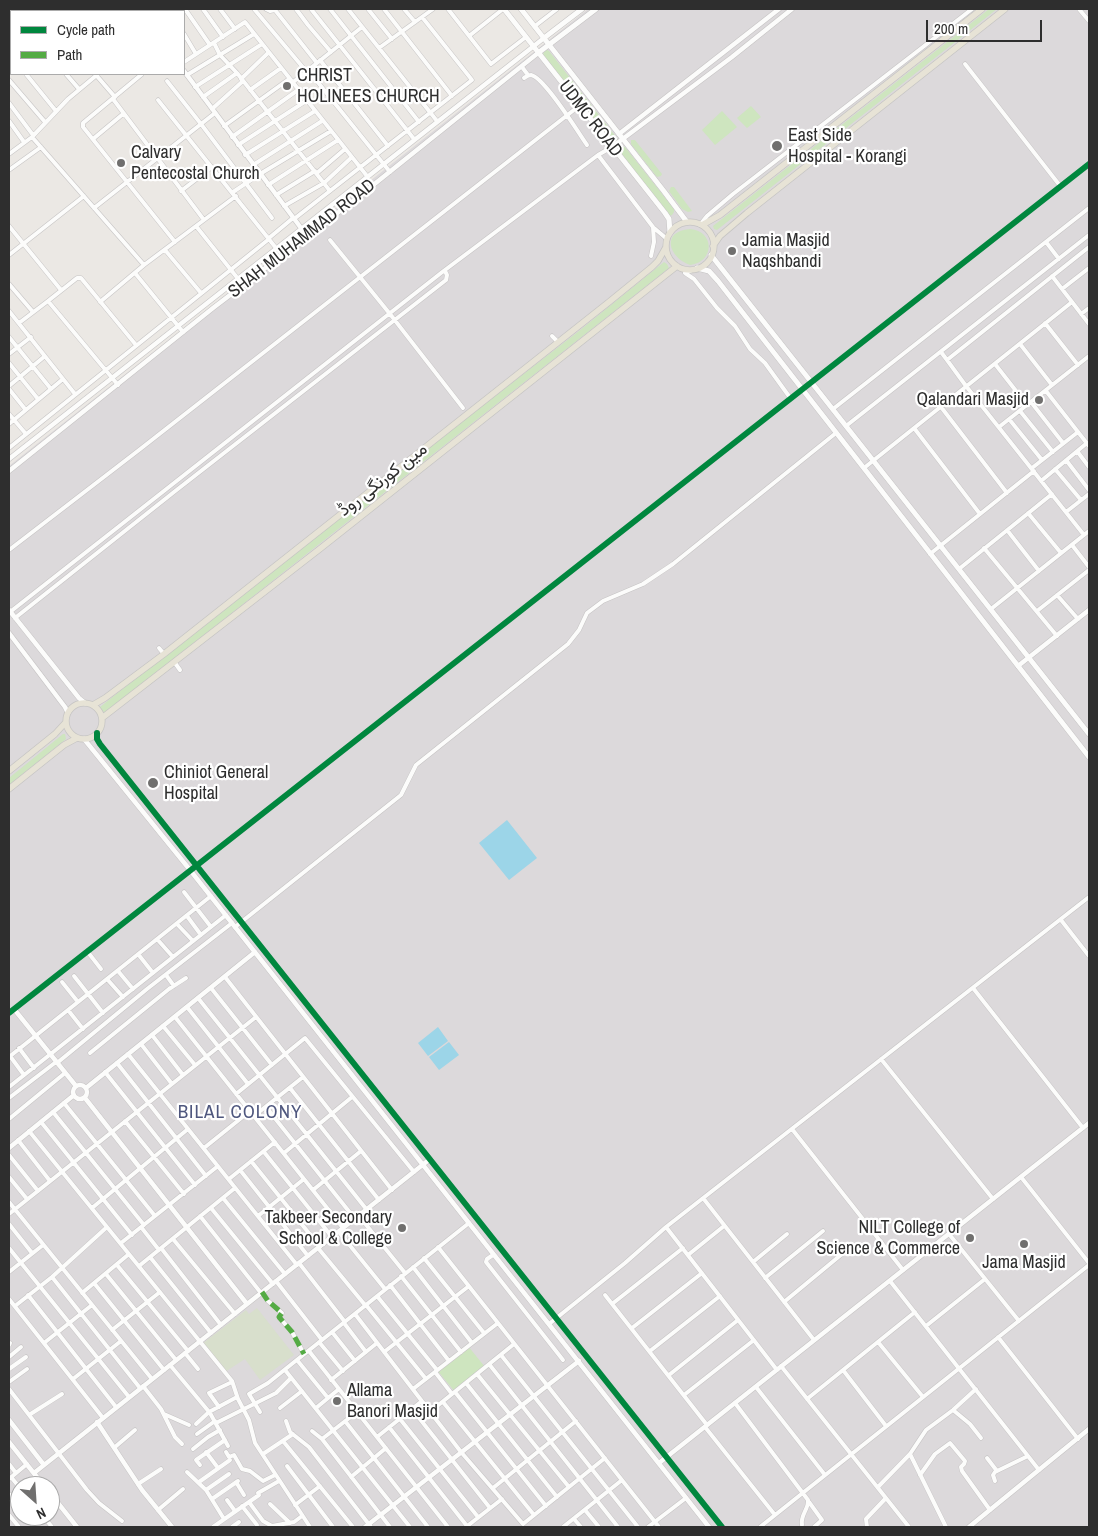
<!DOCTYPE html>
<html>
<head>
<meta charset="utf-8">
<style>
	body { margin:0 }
	#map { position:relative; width:1098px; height:1536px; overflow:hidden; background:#ebe8e4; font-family:"Archivo Narrow",sans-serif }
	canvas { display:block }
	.frame { position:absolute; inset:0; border:10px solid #2e2e2e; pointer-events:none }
	.legend { position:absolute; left:10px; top:10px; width:175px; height:65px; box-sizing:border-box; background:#fff; border:1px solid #ababab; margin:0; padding:6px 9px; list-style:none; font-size:15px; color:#2e2e2e }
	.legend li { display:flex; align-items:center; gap:10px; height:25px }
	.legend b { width:25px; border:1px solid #ababab }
	.north { position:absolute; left:10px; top:1476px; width:50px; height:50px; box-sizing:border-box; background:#fff; border:1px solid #ababab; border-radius:50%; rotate:154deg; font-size:14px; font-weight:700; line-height:20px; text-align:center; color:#2e2e2e }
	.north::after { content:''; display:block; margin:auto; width:18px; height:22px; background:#706f6e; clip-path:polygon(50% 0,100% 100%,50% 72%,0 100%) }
	.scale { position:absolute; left:926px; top:20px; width:116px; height:22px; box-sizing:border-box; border:2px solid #2e2e2e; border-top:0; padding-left:6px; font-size:15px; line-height:18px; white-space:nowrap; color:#2e2e2e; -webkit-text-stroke:4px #fff; paint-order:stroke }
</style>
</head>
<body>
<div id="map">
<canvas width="1098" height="1536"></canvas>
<div class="frame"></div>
<ul class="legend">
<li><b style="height:6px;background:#00873e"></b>Cycle path</li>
<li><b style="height:6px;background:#54ab44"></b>Path</li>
</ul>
<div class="north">N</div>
<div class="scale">200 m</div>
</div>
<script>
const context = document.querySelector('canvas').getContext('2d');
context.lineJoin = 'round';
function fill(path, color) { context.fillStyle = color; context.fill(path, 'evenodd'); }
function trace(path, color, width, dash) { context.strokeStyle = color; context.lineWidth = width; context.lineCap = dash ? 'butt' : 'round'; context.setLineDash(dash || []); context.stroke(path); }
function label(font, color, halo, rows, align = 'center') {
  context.font = font + ' "Archivo Narrow",Vazirmatn,sans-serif'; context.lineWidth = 4.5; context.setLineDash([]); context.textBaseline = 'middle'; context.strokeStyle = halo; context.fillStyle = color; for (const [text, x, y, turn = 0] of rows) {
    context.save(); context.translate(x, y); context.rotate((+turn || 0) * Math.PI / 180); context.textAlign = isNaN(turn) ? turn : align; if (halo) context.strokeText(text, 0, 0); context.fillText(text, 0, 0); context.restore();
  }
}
fill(new Path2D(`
	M588 9H1089V1527H9V466ZM20 1486H50V1516H20Z`), '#dcd9db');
fill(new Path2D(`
	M989 9H997L717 230 714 229 713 226Z
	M547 50 549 51 617 138 618 141 614 144 543 55 544 51Z
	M751 106 761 117 747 128 737 118Z
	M722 111 737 127 715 145 702 130Z
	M631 140H635L662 174 661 176 657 177 631 144Z
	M622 146 625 147 674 209V212L672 215 669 216 618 151 620 147Z
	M671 187H674L692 211 688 212 682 209 669 191Z
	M690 229C715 231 715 262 690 265 668 257 661 231 690 229Z
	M664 262 667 264 669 268 105 713 100 709V707L298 549 579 331Z
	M63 734H65L66 739 9 785V778Z
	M468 1346 485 1367 455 1392 437 1370Z`), '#cee5bf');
fill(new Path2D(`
	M257 1308 294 1355 260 1380 245 1359 225 1372 202 1344 246 1310 249 1314Z`), '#d8dfcc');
fill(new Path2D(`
	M507 820 537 858 509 880 479 843Z
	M438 1027 448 1041 428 1056 418 1043Z
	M449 1042 459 1055 439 1070 429 1057Z`), '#9cd5e8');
const minor = new Path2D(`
	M27 9 29 11
	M119 9 121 11
	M185 9 210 45
	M203 9 223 37
	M220 9 235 29
	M254 9 306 71
	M266 9 270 11 275 10
	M276 9 275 10 317 63
	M296 9 308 25 331 52
	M311 9 414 139
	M330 9 419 122
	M348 9 437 121
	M368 9 392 39
	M384 9 452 96
	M404 9 415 22
	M448 9 491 64 526 37
	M1079 9 1089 21
	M68 11 71 9
	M90 11 94 9
	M164 11 168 9
	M535 26 557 9
	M9 32 11 35
	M184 34 196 54
	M469 36 503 9
	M214 43 220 55 237 73 330 191
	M379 48 433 9
	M9 59 11 57
	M320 60 388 146
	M184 62 245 22 367 176
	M965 64 1061 187
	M522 67 528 75
	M308 70 390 172
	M26 74 56 111
	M66 74 79 89
	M142 74 83 123V127L175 242
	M96 75 115 97
	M187 75 254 34
	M524 78C527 76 528 75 531 75 544 77 578 132 587 145
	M241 79 268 53
	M9 80 45 122
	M167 81 201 124 272 218
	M292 83 362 27
	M195 87 262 44
	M250 90 281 68
	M203 97 237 73
	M113 99 204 220
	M158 100 276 248
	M9 103 33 135
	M212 109 243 81
	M9 121 24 142
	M224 126 289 79
	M32 137 144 265
	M232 137 298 90
	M93 139 123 114
	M238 145 306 101
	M9 154 32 137 68 99 98 74
	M245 155 315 111
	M598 155 653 227 654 242 651 256
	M253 165 322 121
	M9 170 41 147
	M317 173 345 149
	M268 185 338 140
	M181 191 212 167
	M233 192 260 174 331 131
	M276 195 315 171
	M284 206 324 183 352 157
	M94 208 215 113
	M294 219 472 80 422 17
	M700 225 707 216 733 194 972 9
	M9 226 61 290
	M196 226 243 285
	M654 228 667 239
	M269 238 293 218
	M330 240 390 314 463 408
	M1046 242 1059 259
	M165 250 201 293
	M9 255 84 196
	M135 273 183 332
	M685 273 694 279 717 308 735 326 750 349 765 363 791 399
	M685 273 697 268
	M1052 276 1089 324
	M9 284 33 312
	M1062 289 1089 268
	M48 301 77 278H81L136 345
	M100 302 144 265 236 196
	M9 311 75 394
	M1081 314 1089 308
	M19 323 48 301 118 385
	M1045 323 1078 365
	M552 336 558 342
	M9 337 51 389
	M1020 344 1052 385
	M941 352 947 360 1089 247
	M9 354 31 337
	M947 360 966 386 1084 535
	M9 363 38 399
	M995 364 1027 405
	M9 386 45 356
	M9 389 25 409
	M1046 391 1089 446
	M1031 402 1063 443
	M941 407 1007 493
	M833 409 1089 208
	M1020 411 1053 452
	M9 414 26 434
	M1009 419 1042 460
	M9 424 63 379
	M846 426 1089 235
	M999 427 1089 356
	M914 428 980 514
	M9 448 269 239
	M1077 451 1089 467
	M1066 460 1089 490
	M864 468 1072 302
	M1032 468 1078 432
	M1055 469 1081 500
	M1041 481 1087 443
	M1066 512 1089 494
	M1028 513 1061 553
	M1007 530 1039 571
	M1072 545 1089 567
	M984 548 1057 636
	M9 550 139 450 579 106
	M930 554 1034 471
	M959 569 1052 494
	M1057 595 1078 619
	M991 609 1089 531
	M1037 611 1089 570
	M10 612 441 273 598 155 612 147
	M15 618 174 492 446 280 447 275 445 271
	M159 648 164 654
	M175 663 180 670
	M184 892 211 927
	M187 916 201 935
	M1061 920 1089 956
	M177 924 193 941
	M235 927 401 795 416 765 568 644 579 630 587 613 603 601 643 584 673 564 836 433
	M157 939 173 957
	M87 951 101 969
	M138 954 153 973
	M118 971 133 989
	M166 975 174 986
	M74 976 103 1013
	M225 977 392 1190
	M107 979 123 997
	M62 982 78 1002
	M211 988 272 1065
	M973 988 1083 1128
	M198 998 367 1210
	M187 1007 248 1084
	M68 1010 83 1029
	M175 1017 343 1228
	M163 1026 195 1065
	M152 1035 183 1075
	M141 1044 172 1084
	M19 1048 34 1068
	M90 1053 169 989 186 978
	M128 1054 297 1265
	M10 1056 24 1075
	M9 1057 211 896
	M881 1059 993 1199
	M57 1063 147 989 232 923
	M117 1063 206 1176
	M105 1072 195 1185
	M9 1087 226 915
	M290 1088 379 1200
	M236 1094 305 1038 414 1172
	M9 1098 56 1062
	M64 1103 155 1216
	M266 1107 355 1219
	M53 1112 144 1225
	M254 1116 303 1077
	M9 1119 65 1073
	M125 1121 184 1194
	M41 1122 132 1235
	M792 1129 903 1270
	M29 1131 232 1381 238 1399 249 1420 255 1443 310 1527
	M18 1140 50 1181
	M204 1148 250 1111
	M264 1152 332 1237
	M284 1153 352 1097
	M9 1155 38 1191
	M251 1161 320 1247
	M240 1170 308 1256
	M9 1177 27 1199
	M1021 1177 1089 1263
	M229 1179 275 1142
	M313 1190 361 1151
	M223 1198 285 1274
	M703 1198 814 1340
	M9 1202 152 1379
	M92 1208 188 1129
	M211 1208 273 1284
	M9 1214 256 1017
	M200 1216 261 1293
	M258 1216 304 1179
	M359 1216 405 1273
	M9 1224 32 1253
	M141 1227 159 1250
	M666 1227 777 1370
	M339 1232 385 1289
	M949 1234 1019 1321
	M173 1239 235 1314
	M121 1243 218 1166
	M438 1247 659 1527
	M9 1248 129 1397
	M161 1248 221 1325
	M318 1248 365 1305
	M493 1255 487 1259 486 1262 563 1360
	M688 1255 724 1226
	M150 1257 211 1333
	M424 1258 484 1333
	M753 1262 787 1234
	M299 1263 345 1322
	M117 1265 188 1351
	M139 1266 235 1188
	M413 1267 472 1343
	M9 1272 43 1245
	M106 1274 176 1360
	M401 1276 461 1352
	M52 1277 140 1388
	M765 1278 823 1231
	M276 1281 322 1340
	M890 1281 1039 1470
	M94 1283 164 1370
	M390 1285 449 1361
	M262 1292 268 1301 282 1313 279 1317 292 1332 304 1354
	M82 1293 129 1254
	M28 1295 116 1407
	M605 1295 707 1425
	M377 1296 437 1370
	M9 1299 103 1418
	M784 1302 842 1254
	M612 1304 683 1248
	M366 1305 426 1379
	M15 1306 52 1277 107 1227
	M355 1314 461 1452 523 1524 605 1458
	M344 1323 366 1352
	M549 1324 625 1263 666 1227 1089 897
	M926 1326 985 1279
	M632 1328 702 1273
	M112 1330 160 1292
	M332 1332 355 1361
	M998 1337 1078 1439
	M319 1342 343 1371
	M878 1342 923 1397
	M44 1343 92 1305
	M9 1345 10 1343
	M309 1351 448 1527
	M650 1351 720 1296
	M384 1352 469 1286
	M185 1353 198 1369
	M501 1355 638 1527
	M9 1357 21 1347
	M297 1360 328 1398
	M489 1364 618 1527
	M170 1365 210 1413 228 1446
	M781 1366 909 1527
	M9 1369 26 1357
	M285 1370 410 1527
	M843 1370 886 1426
	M435 1372 452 1394
	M477 1374 569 1487
	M669 1375 738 1320
	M73 1379 121 1341
	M331 1380 377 1343
	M9 1382 27 1369
	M466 1383 557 1497
	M143 1386 161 1409 175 1437 182 1444
	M756 1387 825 1475
	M9 1389 87 1490 99 1503 122 1521
	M413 1389 498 1323
	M455 1392 546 1506
	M684 1395 754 1340
	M807 1399 915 1312
	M443 1402 534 1515
	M735 1403 808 1500C809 1509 800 1515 802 1525
	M219 1407 209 1393 232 1382
	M280 1408 302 1391
	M316 1408 339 1389
	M412 1409 490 1508
	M953 1410 970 1424 981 1438
	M431 1411 514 1344
	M260 1412 249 1394 268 1383 293 1363 469 1223
	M164 1414 189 1425
	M29 1415 62 1394
	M400 1419 478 1517
	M286 1421 290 1432 309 1447 371 1527
	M345 1421 428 1527
	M216 1423 276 1393 291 1378
	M196 1424 209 1412 237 1397
	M389 1427 467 1526
	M705 1427 775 1515
	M312 1431 322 1439 390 1527
	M197 1434 215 1421
	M377 1437 422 1401
	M322 1439 357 1412
	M283 1441 353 1527
	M115 1447 135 1430
	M193 1449 208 1437 220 1430
	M206 1452 218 1468
	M226 1452 229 1457 234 1455 242 1469 250 1471 263 1481 275 1475
	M263 1454 293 1434
	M910 1454 946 1527
	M987 1458 997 1471
	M9 1464 16 1473
	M200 1465 196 1460 225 1440
	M287 1466 333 1527
	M187 1472 206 1490 224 1519
	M920 1475 935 1454 950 1443 965 1461 964 1464 961 1467 962 1471 990 1510
	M11 1477 20 1488
	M351 1477 386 1448
	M9 1479 27 1464
	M995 1481 993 1475 995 1472 1028 1456
	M199 1482 230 1460
	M236 1482 244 1495
	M138 1484 161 1469
	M878 1487 910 1454 926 1430 953 1410 976 1389
	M493 1488 576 1421
	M206 1490 229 1474
	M9 1494 20 1508
	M212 1499 238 1481
	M227 1500 235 1511
	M249 1502 263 1521 272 1526 294 1522 302 1516
	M809 1502 822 1520 814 1527
	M270 1504 290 1523
	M295 1505 320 1486
	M242 1506 257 1525
	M158 1510 183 1489
	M585 1510 599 1527
	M9 1515 19 1527
	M26 1516 35 1527
	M43 1516 52 1527
	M574 1519 581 1527
	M213 1527 259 1495 258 1493 279 1481
	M232 1527 239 1522
	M466 1527 502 1499
	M563 1527 622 1480
	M648 1527 686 1498
	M760 1527 1089 1265
	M867 1527 866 1519 886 1498`);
const tertiary = new Path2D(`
	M138 9 140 11
	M184 71 301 228
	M619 134 779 9
	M612 147 732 57 792 9
	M9 459 544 38
	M9 471 213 308 357 198 538 53
	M9 610 79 698 85 703
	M9 633 65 707 68 713
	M1018 666 1089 610
	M97 733V739L100 744 722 1527
	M84 739 190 870 709 1527
	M14 1009 76 1086
	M9 1013 1089 164
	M73 1092a7 7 0 1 1 14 0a7 7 0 1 1-14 0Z
	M86 1088 255 952
	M85 1098 247 1304
	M9 1148 74 1095
	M9 1420 44 1465
	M97 1422 142 1490 172 1527
	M9 1442 44 1486
	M659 1463 1089 1123
	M34 1473 430 1159
	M50 1493 77 1527
	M365 1527 579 1361
	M969 1527 1089 1429`);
const secondary = new Path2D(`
	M504 9 665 213 669 219 670 233
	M521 9 663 190 687 222
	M544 38 582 9
	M538 53 596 9
	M711 255 1089 734
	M697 268 709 271 718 281 1089 757`);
const primary = new Path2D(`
	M666 246a24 24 0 1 1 48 0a24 24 0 1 1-48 0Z
	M702 225 720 215 982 9
	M713 246 720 236 747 213 1005 9
	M66 721a18 18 0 1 1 36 0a18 18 0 1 1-36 0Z
	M93 705 105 698 164 654 609 302 652 267 658 261 666 247
	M102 718 321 548 677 266
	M9 771 55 734 66 722
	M9 789 64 745 77 738`);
trace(minor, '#c6c4c4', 5);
trace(tertiary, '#c6c4c4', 5.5);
trace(secondary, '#c6c4c4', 6);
trace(primary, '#c6c5c4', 7);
trace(minor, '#fcfcfb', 4);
trace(tertiary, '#fcfcfb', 4.5);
trace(secondary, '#fcfcfb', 5);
trace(primary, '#e7e3d6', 5.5);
trace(new Path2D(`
	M262 1292 268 1301 282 1313 279 1317 292 1332 304 1354`), '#54ab44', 5, [10, 5]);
trace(new Path2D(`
	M97 733V739L100 744 722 1527
	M9 1013 1089 164`), '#00873e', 6);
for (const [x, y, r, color] of [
	[287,86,5,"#706f6e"],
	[777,146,6,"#706f6e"],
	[121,163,5,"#706f6e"],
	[732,251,5,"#706f6e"],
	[1039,400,5,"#706f6e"],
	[153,783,6,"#706f6e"],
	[402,1228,5,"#706f6e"],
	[970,1238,5,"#706f6e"],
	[1024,1244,5,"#706f6e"],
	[337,1401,5,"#706f6e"]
]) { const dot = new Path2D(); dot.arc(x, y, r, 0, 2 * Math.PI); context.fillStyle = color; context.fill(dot); trace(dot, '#fff', 2); }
label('18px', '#2e2e2e', '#fff', [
	["CHRIST",297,76],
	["HOLINEES CHURCH",297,97],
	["East Side",788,136],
	["Hospital - Korangi",788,157],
	["Calvary",131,153],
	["Pentecostal Church",131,174],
	["Jamia Masjid",742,241],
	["Naqshbandi",742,262],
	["Qalandari Masjid",1029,400,"right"],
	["Chiniot General",164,773],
	["Hospital",164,794],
	["Takbeer Secondary",392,1218,"right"],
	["School & College",392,1239,"right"],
	["NILT College of",960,1228,"right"],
	["Science & Commerce",960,1249,"right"],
	["Jama Masjid",1024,1263,"center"],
	["Allama",347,1391],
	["Banori Masjid",347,1412]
], 'left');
label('18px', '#2e2e2e', '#fff', [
	["UDMC ROAD",590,119,52],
	["SHAH MUHAMMAD ROAD",302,239,-38],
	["مین کورنگی روڈ",383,480,-38]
]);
context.letterSpacing = '1px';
label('19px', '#4f577e', '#fff', [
	["BILAL COLONY",240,1113]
]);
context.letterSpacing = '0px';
</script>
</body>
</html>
